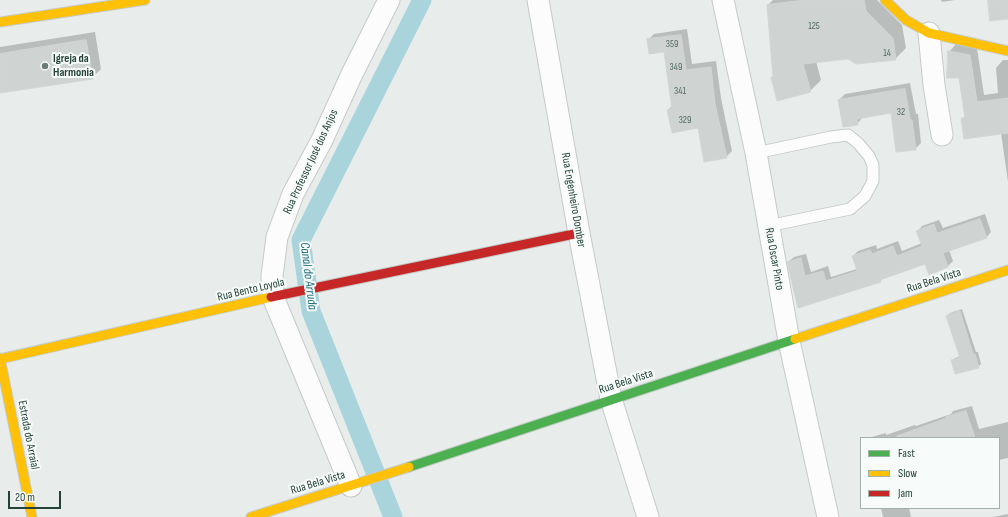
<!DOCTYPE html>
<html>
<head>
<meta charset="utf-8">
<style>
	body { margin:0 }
	#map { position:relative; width:1008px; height:517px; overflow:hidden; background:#e8edeb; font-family:"Sofia Sans Condensed",sans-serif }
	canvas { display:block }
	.legend { position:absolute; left:860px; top:437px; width:140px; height:72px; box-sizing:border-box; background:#f7fbf9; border:1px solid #a3b1ad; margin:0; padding:5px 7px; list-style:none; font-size:12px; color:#24423a }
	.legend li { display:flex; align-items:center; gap:8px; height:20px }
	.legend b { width:20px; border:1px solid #a3b1ad }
	.scale { position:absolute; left:8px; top:491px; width:53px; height:18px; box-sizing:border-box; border:2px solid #24423a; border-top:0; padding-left:5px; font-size:12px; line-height:14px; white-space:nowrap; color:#24423a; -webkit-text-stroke:3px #f7fbf9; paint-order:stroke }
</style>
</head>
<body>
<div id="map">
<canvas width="1008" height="517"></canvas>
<ul class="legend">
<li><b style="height:5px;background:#4caf50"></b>Fast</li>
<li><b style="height:5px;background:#ffc107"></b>Slow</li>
<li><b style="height:5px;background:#c62828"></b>Jam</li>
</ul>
<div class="scale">20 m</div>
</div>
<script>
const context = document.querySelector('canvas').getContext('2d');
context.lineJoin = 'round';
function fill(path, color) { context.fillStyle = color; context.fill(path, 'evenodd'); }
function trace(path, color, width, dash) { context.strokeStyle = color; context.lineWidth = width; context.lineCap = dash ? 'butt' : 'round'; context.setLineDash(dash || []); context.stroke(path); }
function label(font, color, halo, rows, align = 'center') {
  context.font = font + ' "Sofia Sans Condensed",sans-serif'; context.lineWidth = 4; context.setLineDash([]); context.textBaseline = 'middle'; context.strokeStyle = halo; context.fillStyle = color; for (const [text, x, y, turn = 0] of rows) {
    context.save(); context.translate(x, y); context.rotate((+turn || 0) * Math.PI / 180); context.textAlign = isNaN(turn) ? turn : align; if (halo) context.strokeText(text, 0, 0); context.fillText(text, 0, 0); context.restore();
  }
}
fill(new Path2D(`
	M773 0H877L902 25 906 48 895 59 849 58 816 61 821 80 810 91 774 76 768 5Z
	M941 0H955L942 2Z
	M687 29 692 64 716 61 721 98 732 151 726 157 698 127 668 110 672 106 665 51 648 40 654 34Z
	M95 32 101 69 92 78 0 92V47Z
	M956 44 977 48 984 95 998 93 996 68 1003 60H1008V182L1001 133 962 119 966 115 960 77 949 52Z
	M910 83 916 114H918L921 143 915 149 892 112 863 117 857 124 839 100 845 94Z
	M985 214 991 232 986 238 949 250 953 261 948 266 930 273 926 263 883 278 880 281 799 307 788 262 794 257 806 254 811 272 828 266 831 277 857 269 853 256 858 251 876 245 877 249 898 241 902 251 922 243 917 232 922 226 939 220 943 228Z
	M962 309 976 352H978L981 364 978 367 952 361 955 358 961 356 947 316 950 313Z
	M972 406 979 429 1008 422V458L999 460V438H868L886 433V435L915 425 916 426 951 414 953 411Z
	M881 508H909L911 517H883Z
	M1008 514V517H993Z`), '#0003');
trace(new Path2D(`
	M393 517 311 311 301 240 422 0`), '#a9d4db', 19);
const building = new Path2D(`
	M805 0H864L866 11 893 38 896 60 856 64 848 59 803 64 811 92 777 101 771 77H773L767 5Z
	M988 0H1008V19L990 21Z
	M681 35 686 70 711 67 715 104 727 158 704 162 698 128 672 133 667 110 672 109 664 52 649 54 647 39Z
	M86 40 93 79 0 93V54Z
	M948 51 970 55 977 102 1008 98V133L964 139 961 118H965L959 78H947Z
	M905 89 910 120H912L916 150 896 152 891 113 857 119 858 125 843 127 838 100Z
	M980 219 987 238 943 253 948 267 929 275 925 264 880 280 881 282 798 308 787 262 801 258 805 276 823 271 826 281 857 271 852 256 870 250 872 254 893 246 897 256 922 246 916 231 934 224 937 233Z
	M960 311 973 354H975L979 368 955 374 951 360 960 358 946 316Z
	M966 411 975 438H897V436L947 418 946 417Z`);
fill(building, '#cfd4d2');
trace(building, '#d1d6d4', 1);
const lane = new Path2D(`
	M756 153 831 137 848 135 858 143 869 156 873 165V181L865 196 850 209 768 226`);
const street = new Path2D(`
	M538 0 579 233 611 399 648 517
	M723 0 756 153 789 341 828 517
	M929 33 934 85 942 135
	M351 486 273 297 272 276 277 237 293 194 322 140 351 76 389 0`);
const fast = new Path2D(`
	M409 467 795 339`);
const slow = new Path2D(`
	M885 0 906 20 929 33 1008 51
	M0 22 145 0
	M795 339 1008 270
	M0 358 32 517
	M0 359 271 297
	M251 517 409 467`);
const jam = new Path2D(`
	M271 297 579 233`);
trace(lane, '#c5cac8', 13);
trace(street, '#c5cac8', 23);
trace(fast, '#c3cbc8', 11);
trace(slow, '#c3cbc8', 11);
trace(jam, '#c3cbc8', 11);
trace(lane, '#fcfcfc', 11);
trace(street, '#fcfcfc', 21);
trace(fast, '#4caf50', 9);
trace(slow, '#ffc107', 9);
trace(jam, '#c62828', 9);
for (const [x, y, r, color] of [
	[45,66,4,"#697e78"]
]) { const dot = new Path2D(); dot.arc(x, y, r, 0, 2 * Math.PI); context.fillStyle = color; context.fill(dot); trace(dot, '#f7fbf9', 1.5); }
label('10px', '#506761', null, [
	["125",814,26],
	["359",672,44],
	["14",887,53],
	["349",676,67],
	["341",680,91],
	["32",901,112],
	["329",685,120]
]);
label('bold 12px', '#24423a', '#f7fbf9', [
	["Igreja da",53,59],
	["Harmonia",53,73]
], 'left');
label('12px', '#24423a', '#f7fbf9', [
	["Rua Professor José dos Anjos",311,162,-65],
	["Rua Engenheiro Domber",573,200,80],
	["Rua Oscar Pinto",774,259,80],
	["Rua Bela Vista",934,281,-18],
	["Rua Bento Loyola",251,290,-13],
	["Rua Bela Vista",626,382,-18],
	["Estrada do Arraial",28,435,79],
	["Rua Bela Vista",318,483,-17]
]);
label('italic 13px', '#1c6f80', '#f7fbf9', [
	["Canal do Arruda",308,276,83]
]);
</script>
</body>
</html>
